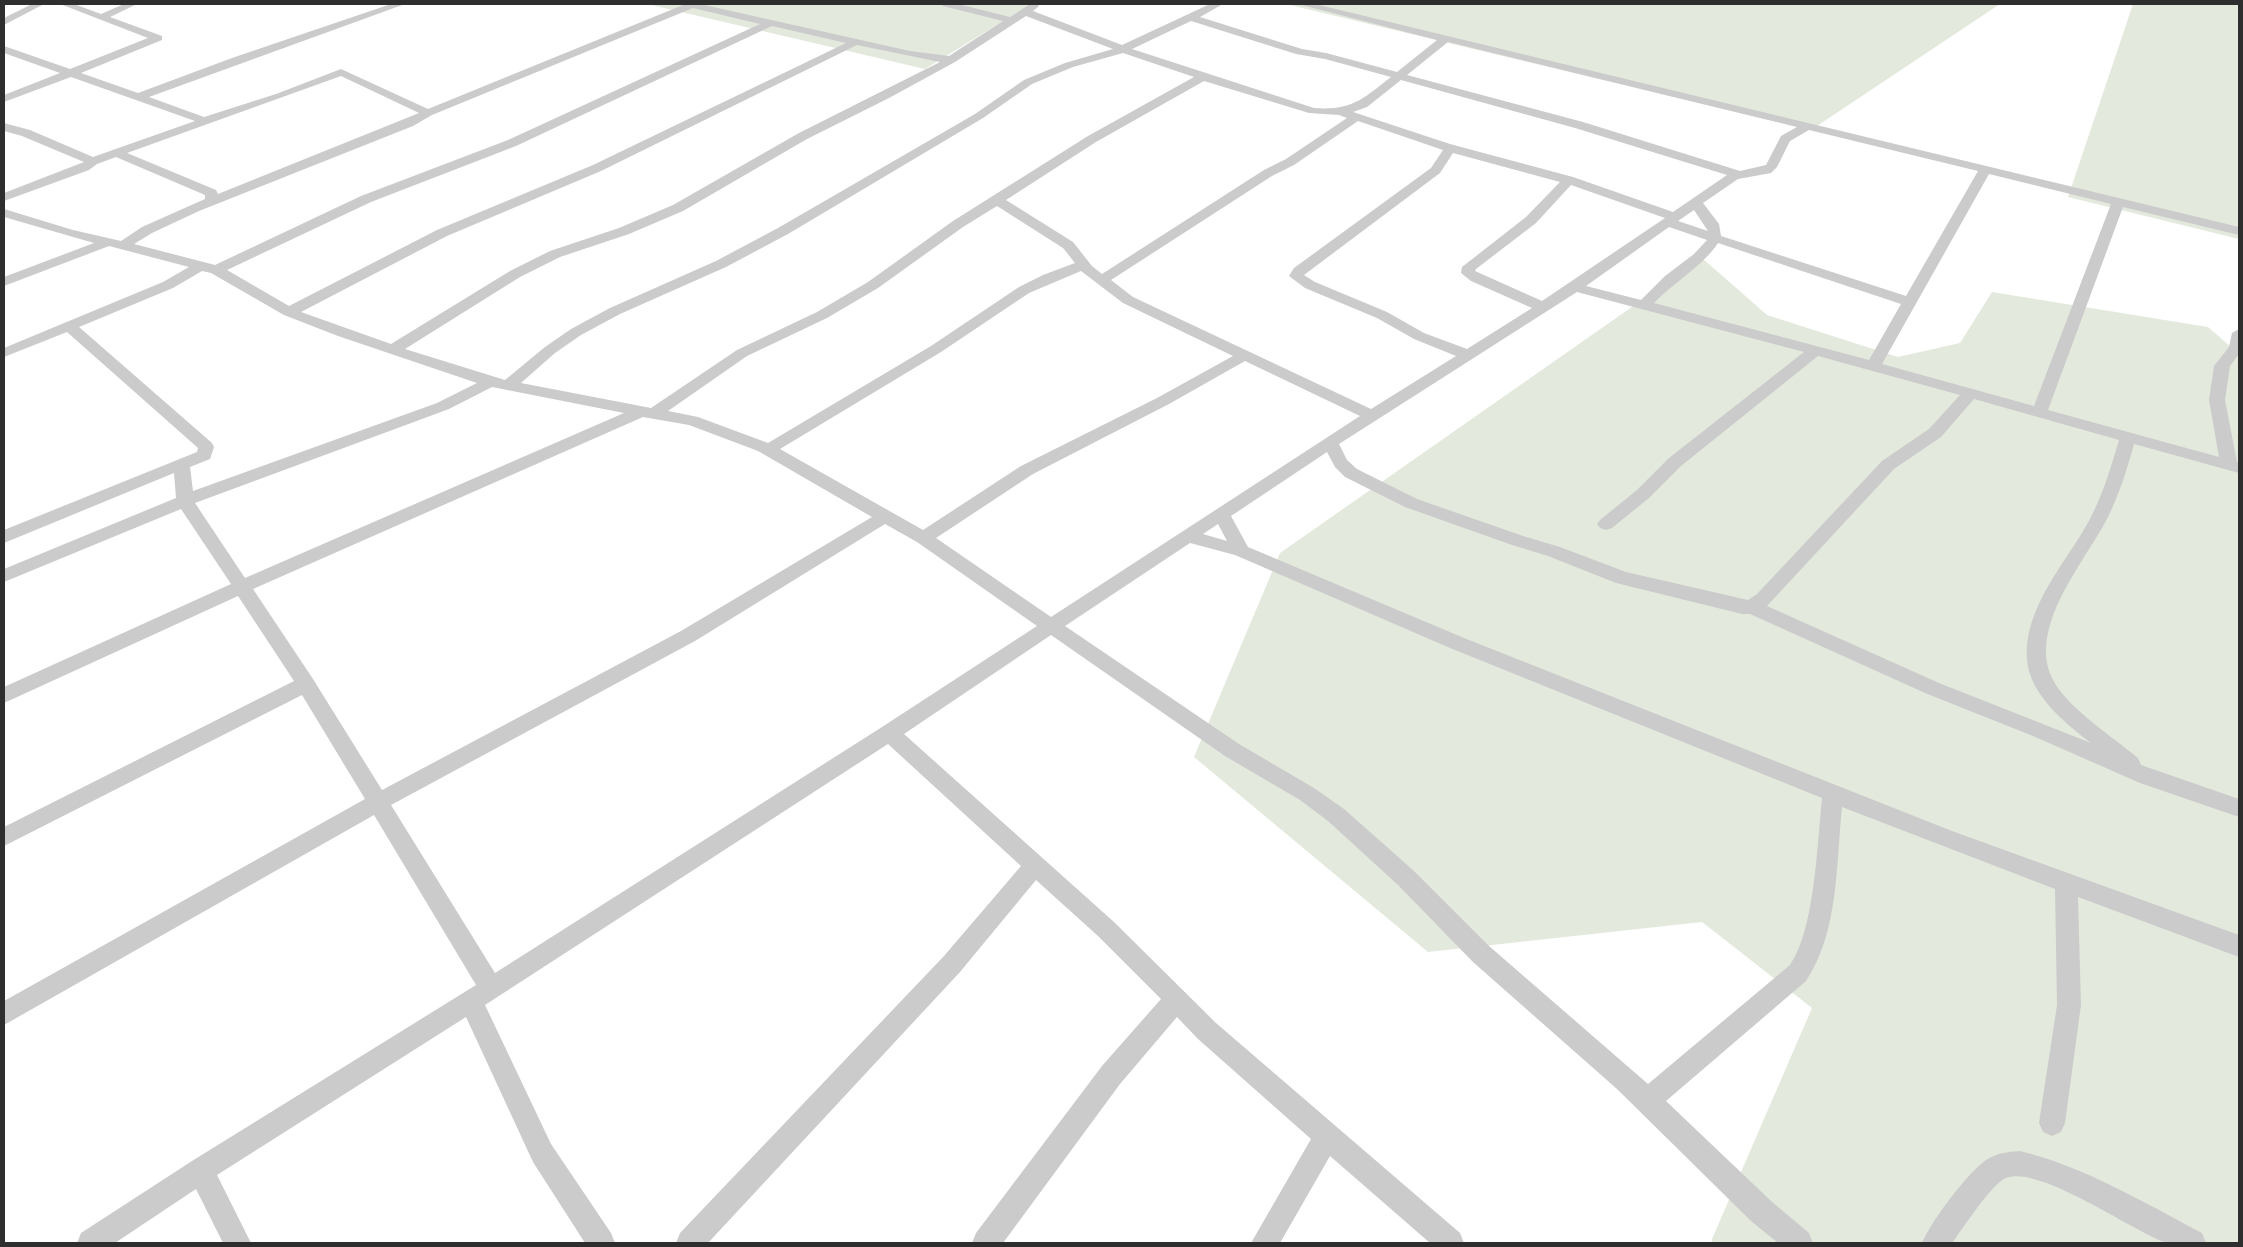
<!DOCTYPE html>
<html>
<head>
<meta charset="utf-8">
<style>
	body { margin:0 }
	#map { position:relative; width:2243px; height:1247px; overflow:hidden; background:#fff; font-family:"Space Grotesk",sans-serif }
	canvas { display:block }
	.frame { position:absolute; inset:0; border:5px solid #2e2e2e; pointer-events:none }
</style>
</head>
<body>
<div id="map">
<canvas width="2243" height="1247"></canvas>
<div class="frame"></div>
</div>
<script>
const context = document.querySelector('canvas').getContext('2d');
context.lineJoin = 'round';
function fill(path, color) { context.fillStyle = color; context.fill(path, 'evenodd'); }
fill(new Path2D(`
	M647 4H1031L925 69Z
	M1286 4H2000L1811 130Z
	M2133 4H2239V239L2068 197Z
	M1702 258 1767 315 1898 357 1960 343 1992 292 2208 327 2239 354V1243H1712V1239L1812 1008 1702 922 1428 952 1194 757 1280 553Z`), '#e3eadd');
fill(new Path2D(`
	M32 4H44L4 25V18Z
	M60 4H74L101 14 124 4H137L110 17 162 36V40L81 73 138 93 232 58 391 4H405L149 97 204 117 276 94 341 69 428 109 683 5 682 4H700L910 51 949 56 1003 21 943 6 942 4H958L1010 17 1030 4H1037L1039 6 1033 11 1122 45 1210 4H1223L1200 17 1302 49 1326 53 1397 72 1437 40 1298 4H1315L2239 227V235L2123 207 2048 410 2219 457 2209 400 2214 366 2229 347 2232 333 2239 329V354L2230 366 2225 400 2237 462 2239 463V473L2134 444C2127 470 2119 495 2107 519 2084 563 2028 626 2052 678 2065 706 2114 738 2138 758L2141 765 2239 799V817L2140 783 2033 736 1925 693 1750 614H1742L1616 583 1548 556 1512 545 1405 507 1345 477 1335 467 1327 452 1231 516 1248 547 1464 638 1952 831 2239 935V957L2078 897 2081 1005 2065 1123 2061 1132 2052 1136 2043 1132 2039 1123 2057 1005 2055 889 1842 807C1836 864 1839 931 1806 981L1666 1101 1771 1201 1809 1233 1813 1243H1778L1751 1221 1617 1089 1473 962 1398 885 1328 821 1300 800 1225 756 1051 635 904 734 1114 922 1216 1023 1460 1233 1464 1243H1430L1330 1156 1280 1243H1251L1311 1139 1198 1039 1177 1017 1120 1084 1003 1243H972L976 1233 1102 1066 1161 999 1098 936 1036 880 960 972 708 1243H676L680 1233 944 956 1021 866 888 744 485 1005 551 1144 611 1233 615 1243H585L533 1162 466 1017 217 1175 251 1243H223L196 1189 115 1243H77L81 1233 192 1161 476 985 374 815 4 1025V1001L365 799 302 695 4 846V827L294 681 238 596 4 703V687L231 584 181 509 4 582V569L176 498 174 473 4 543V530L197 452 198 448 67 332 4 357V348L163 282 189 267 109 246 4 286V277L94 243 4 217V209L73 230 121 241 142 227 205 199V195L116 157 97 164 89 170 4 201V193L84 162 22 136 4 131V123L30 130 93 157 195 121 71 77 4 102V95L60 73 4 53V46L70 69 148 38ZM693 8 760 24 508 140 361 196 215 265 134 244 152 233 199 211 413 126 432 115ZM1026 16 1113 49 1065 63 1024 80 975 114 778 228 716 261 610 308 571 329 545 347 505 380 405 349 520 277 560 257 629 234 683 211 807 139 889 98 955 62ZM1191 21 1296 54 1325 59 1391 77C1363 99 1351 111 1314 108L1132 49ZM772 26 846 43 593 165 437 230 289 306 227 270 371 202 516 146ZM1448 42 1797 127 1781 136 1766 165 1740 171 1583 122 1407 75ZM857 45 940 62 799 133 673 205 619 228 550 251 510 271 391 344 301 312 447 236 601 171ZM1123 53 1194 77 1088 136 953 221 868 282 817 312 737 350 651 408 521 383 555 353 581 335 620 314 726 267 788 234 983 118 1032 84 1073 67ZM341 76 419 113 218 194 216 190 127 153ZM1401 80 1575 128 1727 175 1673 212 1573 177 1450 144 1353 112 1367 107ZM1204 81 1309 113 1339 115 1347 118 1286 159 1264 170 1102 274 1092 266 1073 242 1006 200 1096 142ZM1358 121 1443 150 1431 168 1294 268 1289 276 1305 288 1377 318 1414 339 1456 356 1371 409 1133 297 1111 280 1272 176 1294 165ZM1809 130 1978 171 1906 296 1721 236 1719 224 1703 203 1738 179 1771 173 1777 167 1790 141ZM1453 153 1560 182 1526 217 1462 267 1461 273 1471 281 1532 308 1467 349 1424 333 1387 312 1315 282 1304 275 1440 173ZM1989 174 2111 204 2034 406 1882 364ZM1571 185 1665 218 1542 301 1475 271 1476 269 1536 223ZM997 206 1063 248 1075 263 1043 275 1019 287 931 346 768 443 698 417 668 411 747 356 827 318 878 288 963 227ZM1694 210 1708 231 1678 221ZM1669 227 1707 240 1694 254 1665 276 1641 300 1586 286ZM1718 243 1901 304 1869 360 1654 303C1672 284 1705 264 1718 243ZM202 271 211 273 284 315 338 336 477 383 437 403 193 491 190 467 210 459 214 447 212 443 79 327 173 288ZM1081 271 1123 303 1233 356 1157 398 1021 466 923 530 780 449 941 352 1029 293ZM1577 292 1804 352 1669 458 1637 490 1600 520 1597 524 1600 528 1606 530 1612 528 1649 498 1681 466 1818 356 1960 395 1929 429 1882 461 1757 594 1748 600 1626 572 1560 547 1523 536 1417 499 1357 469 1347 460 1339 444ZM1245 361 1360 416 1051 617 936 538 1033 474 1169 404ZM492 387 624 413 245 578 195 503 449 409ZM1974 399 2119 440C2111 467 2103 494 2090 519 2067 562 2023 607 2027 660 2030 695 2065 723 2091 743L1939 683 1767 606 1894 469 1941 437ZM643 417 689 425 758 451 872 517 681 631 382 790 313 679 253 589ZM885 524 917 542 1037 626 882 727 495 973 391 805 695 641ZM1218 524 1227 541 1203 534ZM1190 543 1235 555 1450 648 1822 798C1817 845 1815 928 1790 965L1648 1084 1489 946 1414 871 1344 809 1314 788 1239 744 1065 626Z
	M2020 1151C2085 1167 2143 1202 2202 1233L2206 1243C2193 1243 2175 1247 2164 1242 2131 1230 2039 1165 2006 1178 1992 1183 1962 1230 1952 1243H1922C1930 1223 1968 1172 1986 1160 1997 1153 2007 1152 2020 1151Z`), '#cbcbcb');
</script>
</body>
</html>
